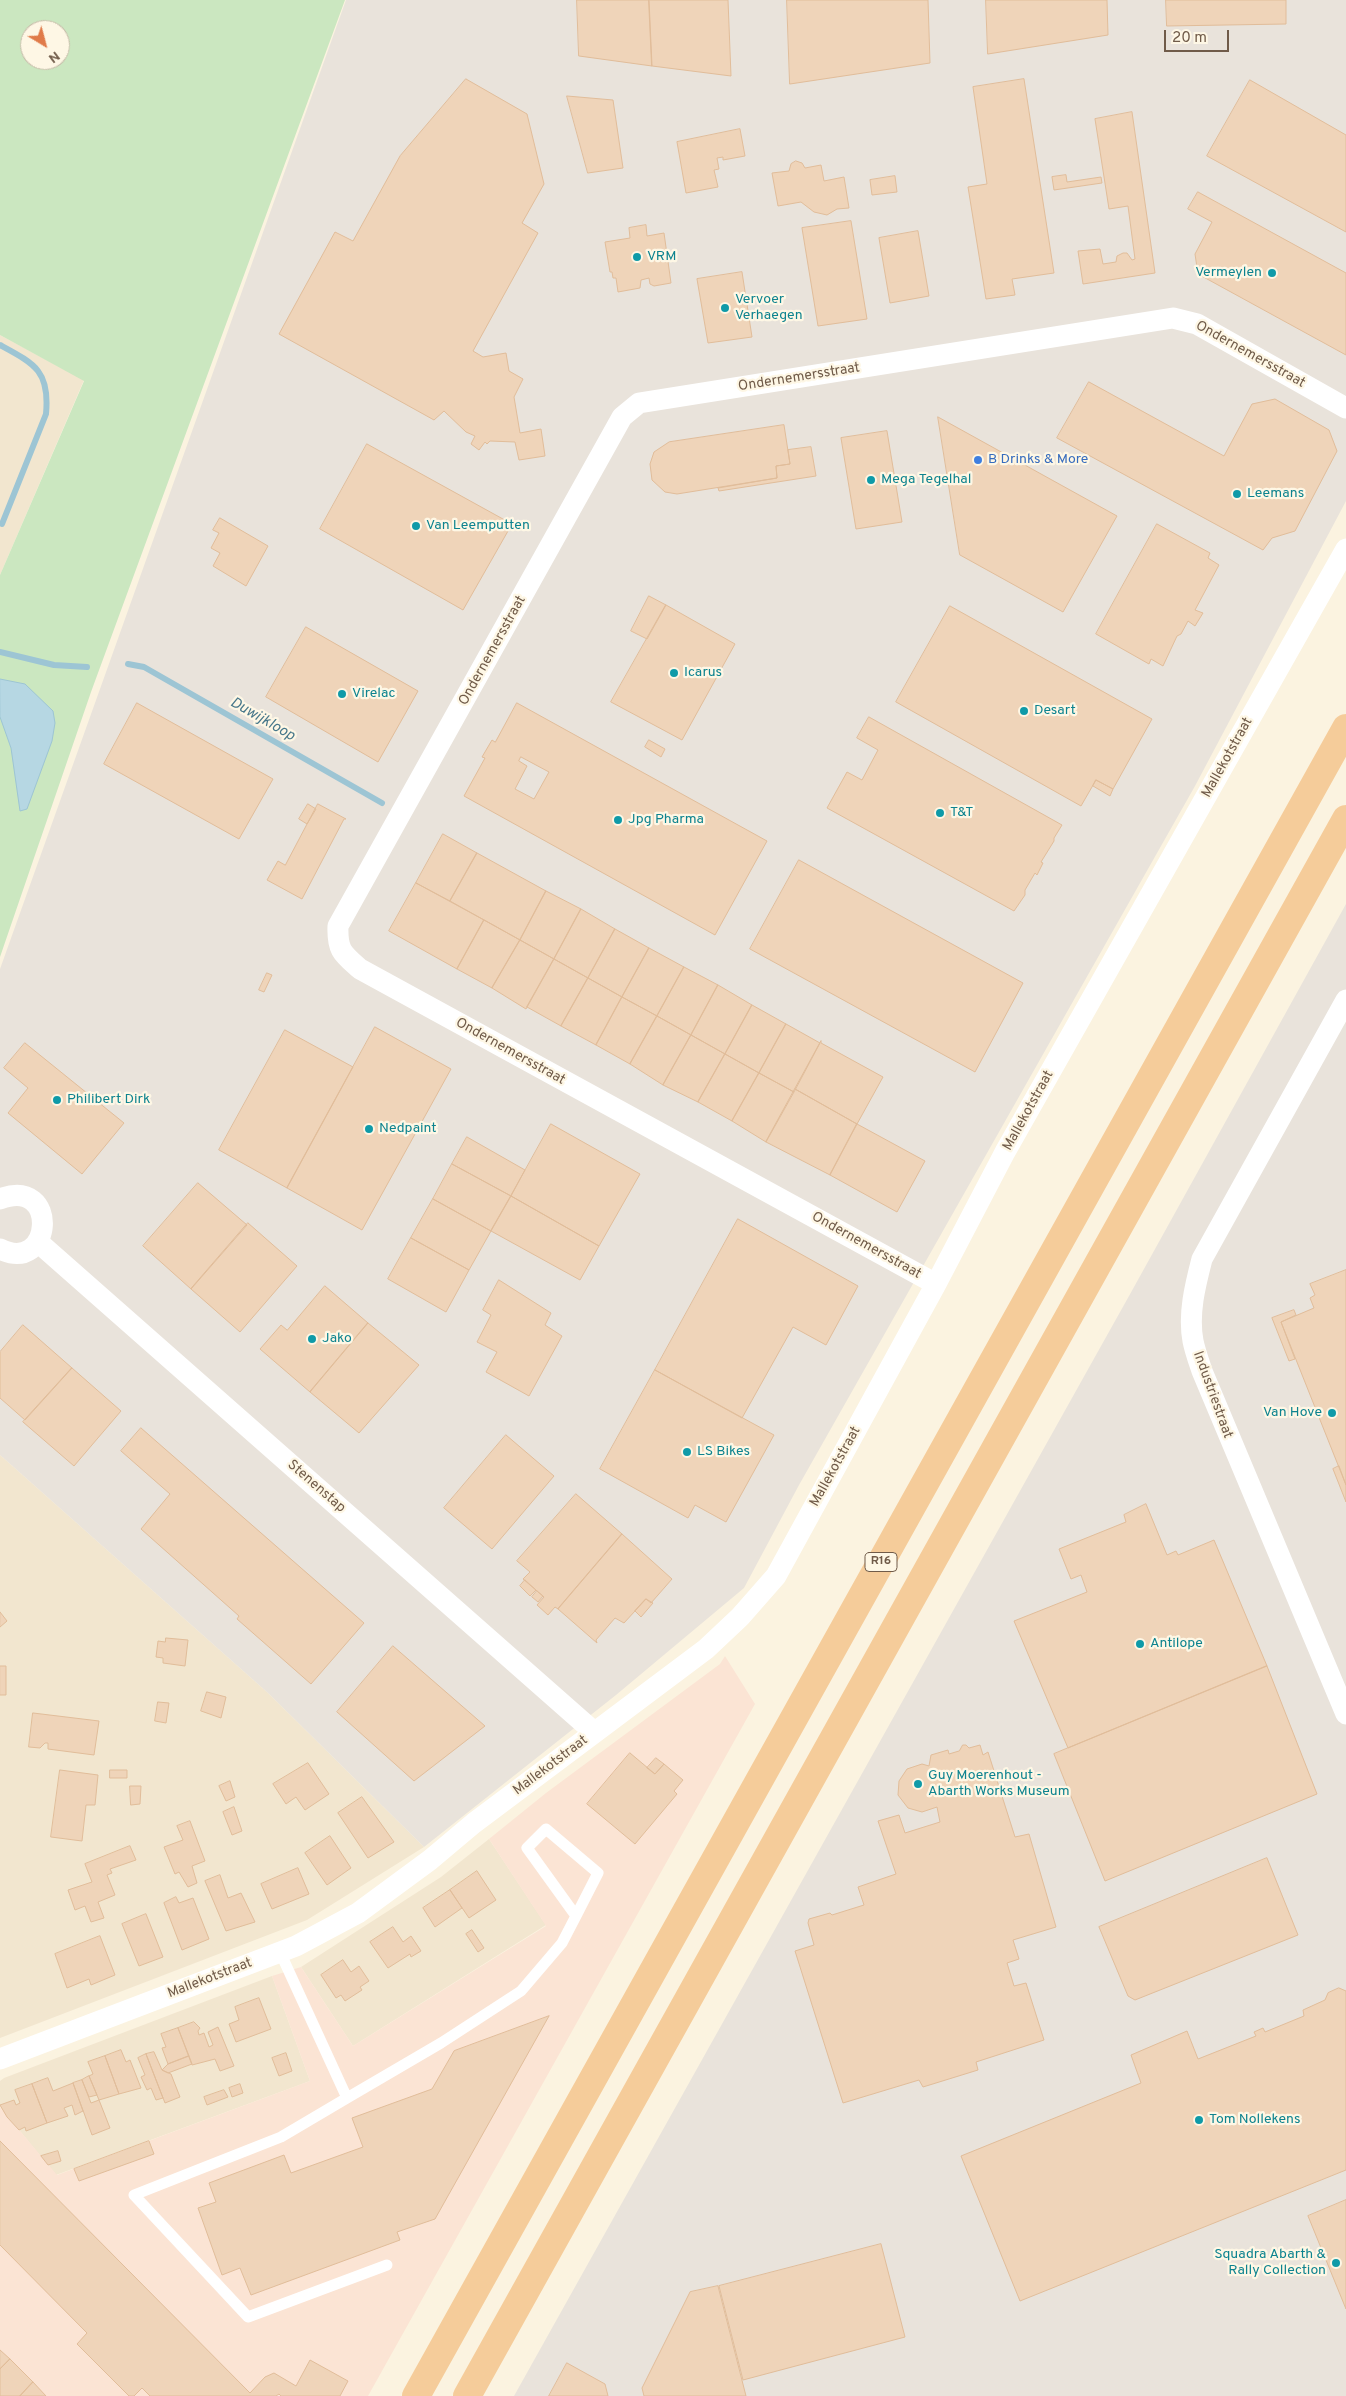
<!DOCTYPE html>
<html>
<head>
<meta charset="utf-8">
<style>
	body { margin:0 }
	#map { position:relative; width:1346px; height:2396px; overflow:hidden; background:#fbf3e0; font-family:Overpass,sans-serif }
	canvas { display:block }
	.north { position:absolute; left:20px; top:20px; width:50px; height:50px; box-sizing:border-box; background:#fef7e5; border:1px solid #c5b9a7; border-radius:50%; rotate:143deg; font-size:14px; font-weight:700; line-height:20px; text-align:center; color:#705b49 }
	.north::after { content:''; display:block; margin:auto; width:18px; height:22px; background:#e07b49; clip-path:polygon(50% 0,100% 100%,50% 72%,0 100%) }
	.scale { position:absolute; left:1164px; top:30px; width:65px; height:22px; box-sizing:border-box; border:2px solid #705b49; border-top:0; padding-left:6px; font-size:15px; line-height:18px; white-space:nowrap; color:#705b49; -webkit-text-stroke:4px #fef7e5; paint-order:stroke }
</style>
</head>
<body>
<div id="map">
<canvas width="1346" height="2396"></canvas>
<div class="north">N</div>
<div class="scale">20 m</div>
</div>
<script>
const context = document.querySelector('canvas').getContext('2d');
context.lineJoin = 'round';
function fill(path, color) { context.fillStyle = color; context.fill(path, 'evenodd'); }
function trace(path, color, width, dash) { context.strokeStyle = color; context.lineWidth = width; context.lineCap = dash ? 'butt' : 'round'; context.setLineDash(dash || []); context.stroke(path); }
function label(font, color, halo, rows, align = 'center') {
  context.font = font + ' Overpass,sans-serif'; context.lineWidth = 4.5; context.setLineDash([]); context.textBaseline = 'middle'; context.strokeStyle = halo; context.fillStyle = color; for (const [text, x, y, turn = 0] of rows) {
    context.save(); context.translate(x, y); context.rotate((+turn || 0) * Math.PI / 180); context.textAlign = isNaN(turn) ? turn : align; if (halo) context.strokeText(text, 0, 0); context.fillText(text, 0, 0); context.restore();
  }
}
fill(new Path2D(`
	M0 335 84 380 0 575Z
	M0 1455 268 1693 424 1847 307 1920 0 2038Z
	M489 1839 546 1925 353 2046 301 1967 441 1877Z
	M272 1976 310 2081 56 2175 0 2107V2081L4 2078Z`), '#f2e6cf');
fill(new Path2D(`
	M725 1656 755 1704 368 2396H0V2107L57 2175 310 2081 272 1976 301 1967 353 2046 546 1926 489 1839 546 1793 720 1664Z`), '#fbe4d4');
fill(new Path2D(`
	M346 0H1346V501L1195 786 799 1485 744 1588 616 1695 424 1847 268 1693 0 1455V969Z
	M1346 904V2396H514L1129 1296Z`), '#e9e3db');
fill(new Path2D(`
	M0 0H345L91 692 0 957V575L84 381 0 335ZM30 30H60V60H30Z`), '#cbe7c0');
const water = new Path2D(`
	M0 679 25 684 53 711 55 723 52 741 27 809 20 811 11 748 0 717Z`);
fill(water, '#b6d7e3');
trace(water, '#9dc5d4', 1);
trace(new Path2D(`
	M0 345C35 364 50 371 46 414L2 524
	M0 652 54 665 87 667
	M128 664 144 667 382 803`), '#9dc5d4', 6);
const building = new Path2D(`
	M577 0H649L652 66 579 56Z
	M649 0H728L731 76 652 66Z
	M787 0H928L930 63 790 84Z
	M986 0H1107L1108 35 988 54Z
	M1166 0H1286V24L1167 26Z
	M466 79 527 114 544 184 522 223 538 233 473 351 483 357 506 353 509 371 523 379 514 397 520 433 541 429 545 456 519 460 515 442 490 441 487 444 485 442 479 450 471 444 475 436 466 432 444 411 434 420 279 334 335 232 353 241 400 156Z
	M1024 79 1054 273 1012 279 1015 295 986 299 968 187 987 184 973 87Z
	M1250 80 1346 135V232L1207 156Z
	M567 96 613 100 623 168 588 173Z
	M1132 112 1155 273 1083 284 1078 251 1100 249 1103 264 1116 262 1117 256 1123 253H1127L1132 260 1135 259 1128 206 1109 209 1095 119Z
	M740 129 745 156 723 160V157L717 158 719 169 714 170 718 187 686 193 677 142Z
	M796 161 802 163 805 168 821 165 824 181 844 177 849 208 837 209 827 215 814 212 801 202 778 206 772 173 789 171 791 164Z
	M1066 175 1067 182 1101 177 1102 183 1054 190 1052 177Z
	M895 176 897 192 872 195 870 180Z
	M1198 192 1346 273V355L1198 274 1195 254 1212 222 1188 209Z
	M851 221 867 319 818 326 802 228Z
	M646 225 647 236 664 233 671 283 654 286 650 284 649 278 641 280 640 288 618 292 616 278H613L612 272H610L605 242 630 238 629 228Z
	M918 231 929 296 890 303 879 238Z
	M742 272 752 337 708 343 697 279Z
	M1089 382 1224 456 1252 404 1275 399 1329 430 1337 451 1295 531 1272 538 1263 550 1057 438Z
	M938 417 1117 516 1063 612 960 555Z
	M784 425 790 464 776 466 777 478 677 494 665 492 652 480 650 464 654 452 669 442Z
	M887 431 902 522 856 529 841 438Z
	M367 444 512 524 463 610 320 529Z
	M811 447 816 476 719 491 718 488 777 478 776 466 790 464 788 450Z
	M220 518 268 546 246 586 213 566 220 553 211 548 219 533 213 530Z
	M1157 524 1210 553 1208 558 1219 565 1195 610 1203 613 1195 626 1188 621 1181 634 1177 636 1163 666 1151 659 1149 664 1096 634Z
	M649 596 666 605 647 639 631 631Z
	M666 605 735 644 682 740 611 702Z
	M950 606 1152 719 1113 789 1096 780 1081 806 896 702Z
	M306 627 418 691 378 762 266 697Z
	M137 703 273 779 239 839 104 764Z
	M517 703 767 841 715 935 464 796 485 758 482 757 492 740 495 742ZM521 757 549 772 534 799 515 789 527 766 519 761Z
	M869 717 1062 825 1054 838V841L1041 862 1043 863 1037 875 1035 873 1025 890V895L1014 911 827 808 847 772 862 780 878 750 857 738Z
	M649 740 665 749 661 757 645 747Z
	M1096 780 1113 789 1110 796 1093 786Z
	M308 804 316 809 307 824 299 819Z
	M318 804 346 819H344L302 899 267 880 278 861 285 865Z
	M443 834 477 853 450 901 416 883Z
	M477 853 546 891 520 940 450 901Z
	M799 860 1023 983 975 1072 750 949Z
	M416 883 484 920 457 969 389 931Z
	M546 891 581 909 554 959 520 940Z
	M581 909 615 929 588 978 554 959Z
	M484 920 520 940 492 988 457 969Z
	M615 929 649 948 622 997 588 978Z
	M520 940 554 959 526 1009 492 988Z
	M649 948 684 967 657 1016 622 997Z
	M554 959 588 978 561 1026 527 1007Z
	M684 967 718 985 691 1035 657 1016Z
	M267 973 272 975 264 992 259 990Z
	M588 978 622 997 596 1045 561 1026Z
	M718 985 752 1005 725 1054 691 1035Z
	M622 997 657 1016 630 1064 596 1045Z
	M752 1005 786 1024 759 1073 725 1054Z
	M657 1016 691 1035 663 1085 630 1064Z
	M786 1024 820 1043 794 1092 759 1073Z
	M375 1027 451 1069 362 1230 287 1188Z
	M285 1030 353 1067 287 1188 219 1150Z
	M691 1035 725 1054 698 1102 663 1085Z
	M821 1041V1043L883 1077 857 1124 795 1089Z
	M25 1043 124 1123 82 1174 8 1113 28 1088 4 1068Z
	M725 1054 759 1073 732 1121 698 1102Z
	M759 1073 794 1092 766 1142 732 1121Z
	M795 1089 857 1124 830 1175 766 1142Z
	M551 1124 640 1174 599 1246 511 1196Z
	M857 1124 925 1161 897 1212 830 1175Z
	M467 1137 525 1170 511 1196 452 1164Z
	M452 1164 511 1196 491 1231 433 1199Z
	M198 1183 247 1225 191 1289 143 1246Z
	M511 1196 599 1246 580 1280 491 1231Z
	M433 1199 491 1231 469 1270 411 1238Z
	M738 1219 858 1286 826 1345 793 1327 742 1418 655 1370Z
	M248 1223 297 1266 240 1332 191 1289Z
	M411 1238 469 1270 446 1312 388 1279Z
	M1346 1270V1485L1281 1322 1314 1308 1310 1298 1315 1295 1310 1284Z
	M499 1280 551 1313 545 1325 562 1336 529 1396 486 1372 497 1352 477 1342 491 1315 483 1310Z
	M325 1286 368 1323 310 1392 260 1349 281 1325 287 1330Z
	M1294 1310 1296 1315 1281 1322 1295 1359 1289 1361 1272 1318Z
	M368 1323 419 1365 359 1433 310 1392Z
	M23 1325 72 1368 25 1420 0 1398V1352Z
	M72 1368 121 1411 74 1466 23 1422Z
	M655 1370 774 1435 726 1522 695 1505 688 1518 600 1469Z
	M141 1428 364 1623 311 1684 237 1619 239 1616 141 1529 170 1494 121 1451Z
	M506 1435 554 1476 492 1549 444 1508Z
	M1339 1466 1346 1485V1502L1333 1469Z
	M576 1494 622 1534 558 1609 555 1607 548 1615 537 1605 544 1597 523 1579 530 1572 517 1561Z
	M1146 1504 1167 1555 1176 1551 1178 1555 1214 1540 1267 1666 1068 1748 1014 1621 1087 1592 1081 1575 1071 1579 1059 1549 1126 1522 1124 1515Z
	M622 1534 672 1579 651 1603 646 1599 624 1623 615 1618 596 1640 597 1643 558 1609Z
	M525 1580 536 1590 530 1596 520 1586Z
	M537 1591 543 1596 538 1602 532 1597Z
	M646 1599 653 1603 641 1617 635 1611Z
	M0 1612 7 1621 0 1627Z
	M166 1638 188 1640 185 1666 163 1663V1658L156 1657 158 1641 165 1642Z
	M393 1646 485 1726 414 1781 337 1712Z
	M0 1666H6V1695H0Z
	M1267 1666 1317 1794 1105 1881 1054 1754Z
	M207 1692 226 1697 221 1718 201 1711Z
	M158 1702 169 1703 166 1723 155 1721Z
	M33 1713 99 1721 94 1755 48 1749V1743H45L40 1748 29 1747Z
	M963 1745H966L969 1748 980 1745 983 1755 988 1752 1015 1837 1029 1834 1056 1927 1013 1940 1019 1959 1007 1963 1014 1986 1026 1983 1044 2040 976 2062 978 2070 923 2087 919 2080 843 2103 795 1951 814 1945 808 1923 809 1919 830 1913 832 1915 864 1905 858 1887 896 1874 878 1821 899 1815 905 1833 940 1822 937 1807 922 1812 908 1808 898 1795 899 1781 907 1769 922 1764 929 1766 931 1755 948 1750 949 1754 959 1751Z
	M630 1753 655 1774 664 1764 683 1780 674 1791 677 1794 635 1844 587 1804Z
	M656 1758 664 1764 655 1774 647 1768Z
	M308 1763 329 1794 305 1810 296 1797 286 1804 273 1784Z
	M60 1770 98 1775 95 1805H86L82 1841 51 1837Z
	M110 1770H127V1778H110Z
	M230 1781 235 1797 226 1801 219 1786Z
	M130 1786H141L140 1804 131 1805Z
	M362 1797 394 1842 368 1858 338 1813Z
	M234 1807 242 1831 232 1835 223 1812Z
	M190 1821 205 1861 192 1866 197 1883 188 1887 179 1872 175 1874 164 1847 183 1840 177 1826Z
	M330 1836 351 1868 327 1885 305 1853Z
	M130 1846 136 1860 110 1869 112 1873 107 1875 115 1895 98 1902 104 1918 91 1922 85 1906 75 1910 68 1890 92 1882 85 1864Z
	M1267 1858 1298 1935 1135 2000 1128 1996 1099 1927Z
	M298 1868 309 1894 272 1909 261 1884Z
	M477 1871 496 1900 469 1918 450 1890Z
	M220 1875 228 1898 241 1893 255 1922 226 1931 205 1881Z
	M450 1890 462 1908 435 1927 423 1908Z
	M176 1897 179 1903 193 1898 209 1939 182 1950 164 1903Z
	M146 1914 163 1957 139 1966 122 1924Z
	M393 1927 403 1942 411 1936 421 1951 411 1957 410 1954 388 1968 370 1942Z
	M472 1930 484 1948 478 1952 466 1934Z
	M100 1936 115 1975 91 1985 89 1979 67 1988 55 1954Z
	M343 1960 351 1972 359 1966 369 1981 360 1987 362 1990 345 2001 341 1995 336 1998 321 1975Z
	M1339 1988 1346 1991V2170L1020 2301 961 2156 1141 2083 1131 2055 1187 2031 1198 2059 1256 2036 1254 2032 1263 2028 1265 2032 1304 2016 1303 2010 1325 2000 1328 1993Z
	M259 1998 271 2029 236 2042 229 2024 239 2020 235 2007Z
	M549 2016 435 2219 397 2232 400 2240 251 2295 240 2268 222 2275 198 2208 216 2202 209 2183 284 2155 291 2173 363 2147 352 2118 432 2089 454 2051Z
	M194 2022 200 2028 198 2031 199 2035 204 2033 209 2047 213 2045 208 2032 218 2027 234 2066 220 2071 215 2059 192 2065 178 2028Z
	M178 2028 189 2056 168 2064 162 2048 166 2047 161 2034Z
	M121 2050 126 2062 130 2060 141 2088 119 2094 105 2056Z
	M154 2052 162 2070 171 2074 180 2097 165 2103 146 2054Z
	M286 2053 292 2071 279 2076 272 2058Z
	M146 2054 163 2098 156 2100 151 2088 147 2090 141 2077 145 2075 138 2058Z
	M105 2056 119 2094 99 2100 89 2076 93 2074 88 2062Z
	M189 2056 192 2064 168 2073 162 2070 168 2064Z
	M89 2076 97 2095 89 2097 82 2080Z
	M48 2078 53 2091 73 2083 83 2111 75 2115 72 2105 64 2108 68 2116 47 2123 32 2084Z
	M82 2080 91 2103 99 2100 110 2128 92 2135 73 2083Z
	M32 2084 47 2123 26 2131 25 2127 19 2130 7 2117 0 2105 14 2100 16 2105 20 2103 15 2090Z
	M240 2084 243 2093 232 2097 229 2088Z
	M224 2090 228 2097 207 2105 204 2097Z
	M0 2141 250 2393 265 2377 274 2373 296 2386 310 2360 348 2381 340 2396H281L279 2394 276 2396H150L142 2388 134 2396H129L77 2344 87 2333 0 2245Z
	M149 2141 154 2154 79 2181 74 2169Z
	M58 2151 61 2161 48 2165 41 2156Z
	M1346 2200V2309L1308 2216Z
	M881 2244 905 2337 743 2380 719 2286Z
	M718 2286 746 2396H644L642 2388 690 2292Z
	M0 2350 10 2359 0 2369Z
	M10 2359 33 2382 20 2396H0V2369Z
	M567 2363 605 2384 608 2396H549Z
	M33 2382 46 2396H20Z`);
fill(building, '#efd4b9');
trace(building, '#e1bd9a', 1);
trace(new Path2D(`
	M280 1952 347 2098 441 2043 521 1991 562 1943 576 1916 527 1848 546 1829 598 1873 576 1916
	M347 2098 281 2137 134 2195 248 2317 387 2265`), '#fff', 11);
trace(new Path2D(`
	M1346 1000 1202 1259C1195 1286 1188 1314 1193 1341 1195 1351 1199 1362 1202 1371L1346 1714
	M0 1199C60 1176 53 1275 0 1249
	M38 1242 594 1732
	M936 1284 360 969C343 954 337 951 338 926L622 417 639 403 1173 318 1197 324 1346 408
	M0 2059 296 1946 358 1913 430 1860 474 1823 706 1649 740 1617 776 1576 936 1284 1005 1152 1346 549`), '#fff', 21);
trace(new Path2D(`
	M416 2396 1346 728
	M467 2396 1346 819`), '#f5cc9a', 28);
for (const [x, y, r, color] of [
	[637,257,5,"#0f9aa8"],
	[1272,273,5,"#0f9aa8"],
	[725,308,5,"#0f9aa8"],
	[978,460,5,"#3f7fe0"],
	[871,480,5,"#0f9aa8"],
	[1237,494,5,"#0f9aa8"],
	[416,526,5,"#0f9aa8"],
	[674,673,5,"#0f9aa8"],
	[342,694,5,"#0f9aa8"],
	[1024,711,5,"#0f9aa8"],
	[940,813,5,"#0f9aa8"],
	[618,820,5,"#0f9aa8"],
	[57,1100,5,"#0f9aa8"],
	[369,1129,5,"#0f9aa8"],
	[312,1339,5,"#0f9aa8"],
	[1332,1413,5,"#0f9aa8"],
	[687,1452,5,"#0f9aa8"],
	[1140,1644,5,"#0f9aa8"],
	[918,1784,5,"#0f9aa8"],
	[1199,2120,5,"#0f9aa8"],
	[1336,2263,5,"#0f9aa8"]
]) { const dot = new Path2D(); dot.arc(x, y, r, 0, 2 * Math.PI); context.fillStyle = color; context.fill(dot); trace(dot, '#fef7e5', 2); }
for (const [x, y, w] of [
	[881,1562,32]
]) { const box = new Path2D(); box.roundRect(x - w / 2, y - 9.5, w, 19, 4); context.fillStyle = '#fef7e5'; context.fill(box); trace(box, '#705b49', 1); }
label('bold 12px', '#705b49', null, [
	["R16",881,1562]
]);
label('14px', '#0d838f', '#fef7e5', [
	["VRM",647,257],
	["Vermeylen",1262,273,"right"],
	["Vervoer",735,300],
	["Verhaegen",735,316],
	["Mega Tegelhal",881,480],
	["Leemans",1247,494],
	["Van Leemputten",426,526],
	["Icarus",684,673],
	["Virelac",352,694],
	["Desart",1034,711],
	["T&T",950,813],
	["Jpg Pharma",628,820],
	["Philibert Dirk",67,1100],
	["Nedpaint",379,1129],
	["Jako",322,1339],
	["Van Hove",1322,1413,"right"],
	["LS Bikes",697,1452],
	["Antilope",1150,1644],
	["Guy Moerenhout -",928,1776],
	["Abarth Works Museum",928,1792],
	["Tom Nollekens",1209,2120],
	["Squadra Abarth &",1326,2255,"right"],
	["Rally Collection",1326,2271,"right"]
], 'left');
label('14px', '#705b49', '#fef7e5', [
	["Ondernemersstraat",1250,355,29],
	["Ondernemersstraat",799,378,-9],
	["Ondernemersstraat",493,651,-61],
	["Mallekotstraat",1228,758,-61],
	["Ondernemersstraat",510,1052,29],
	["Mallekotstraat",1029,1111,-61],
	["Ondernemersstraat",866,1246,29],
	["Industriestraat",1212,1395,70],
	["Mallekotstraat",836,1467,-61],
	["Stenenstap",316,1487,41],
	["Mallekotstraat",551,1766,-37],
	["Mallekotstraat",210,1979,-21]
]);
label('14px', '#366cbe', '#fef7e5', [
	["B Drinks & More",988,460]
], 'left');
label('italic 15px', '#47778a', '#fef7e5', [
	["Duwijkloop",262,720,30]
]);
</script>
</body>
</html>
